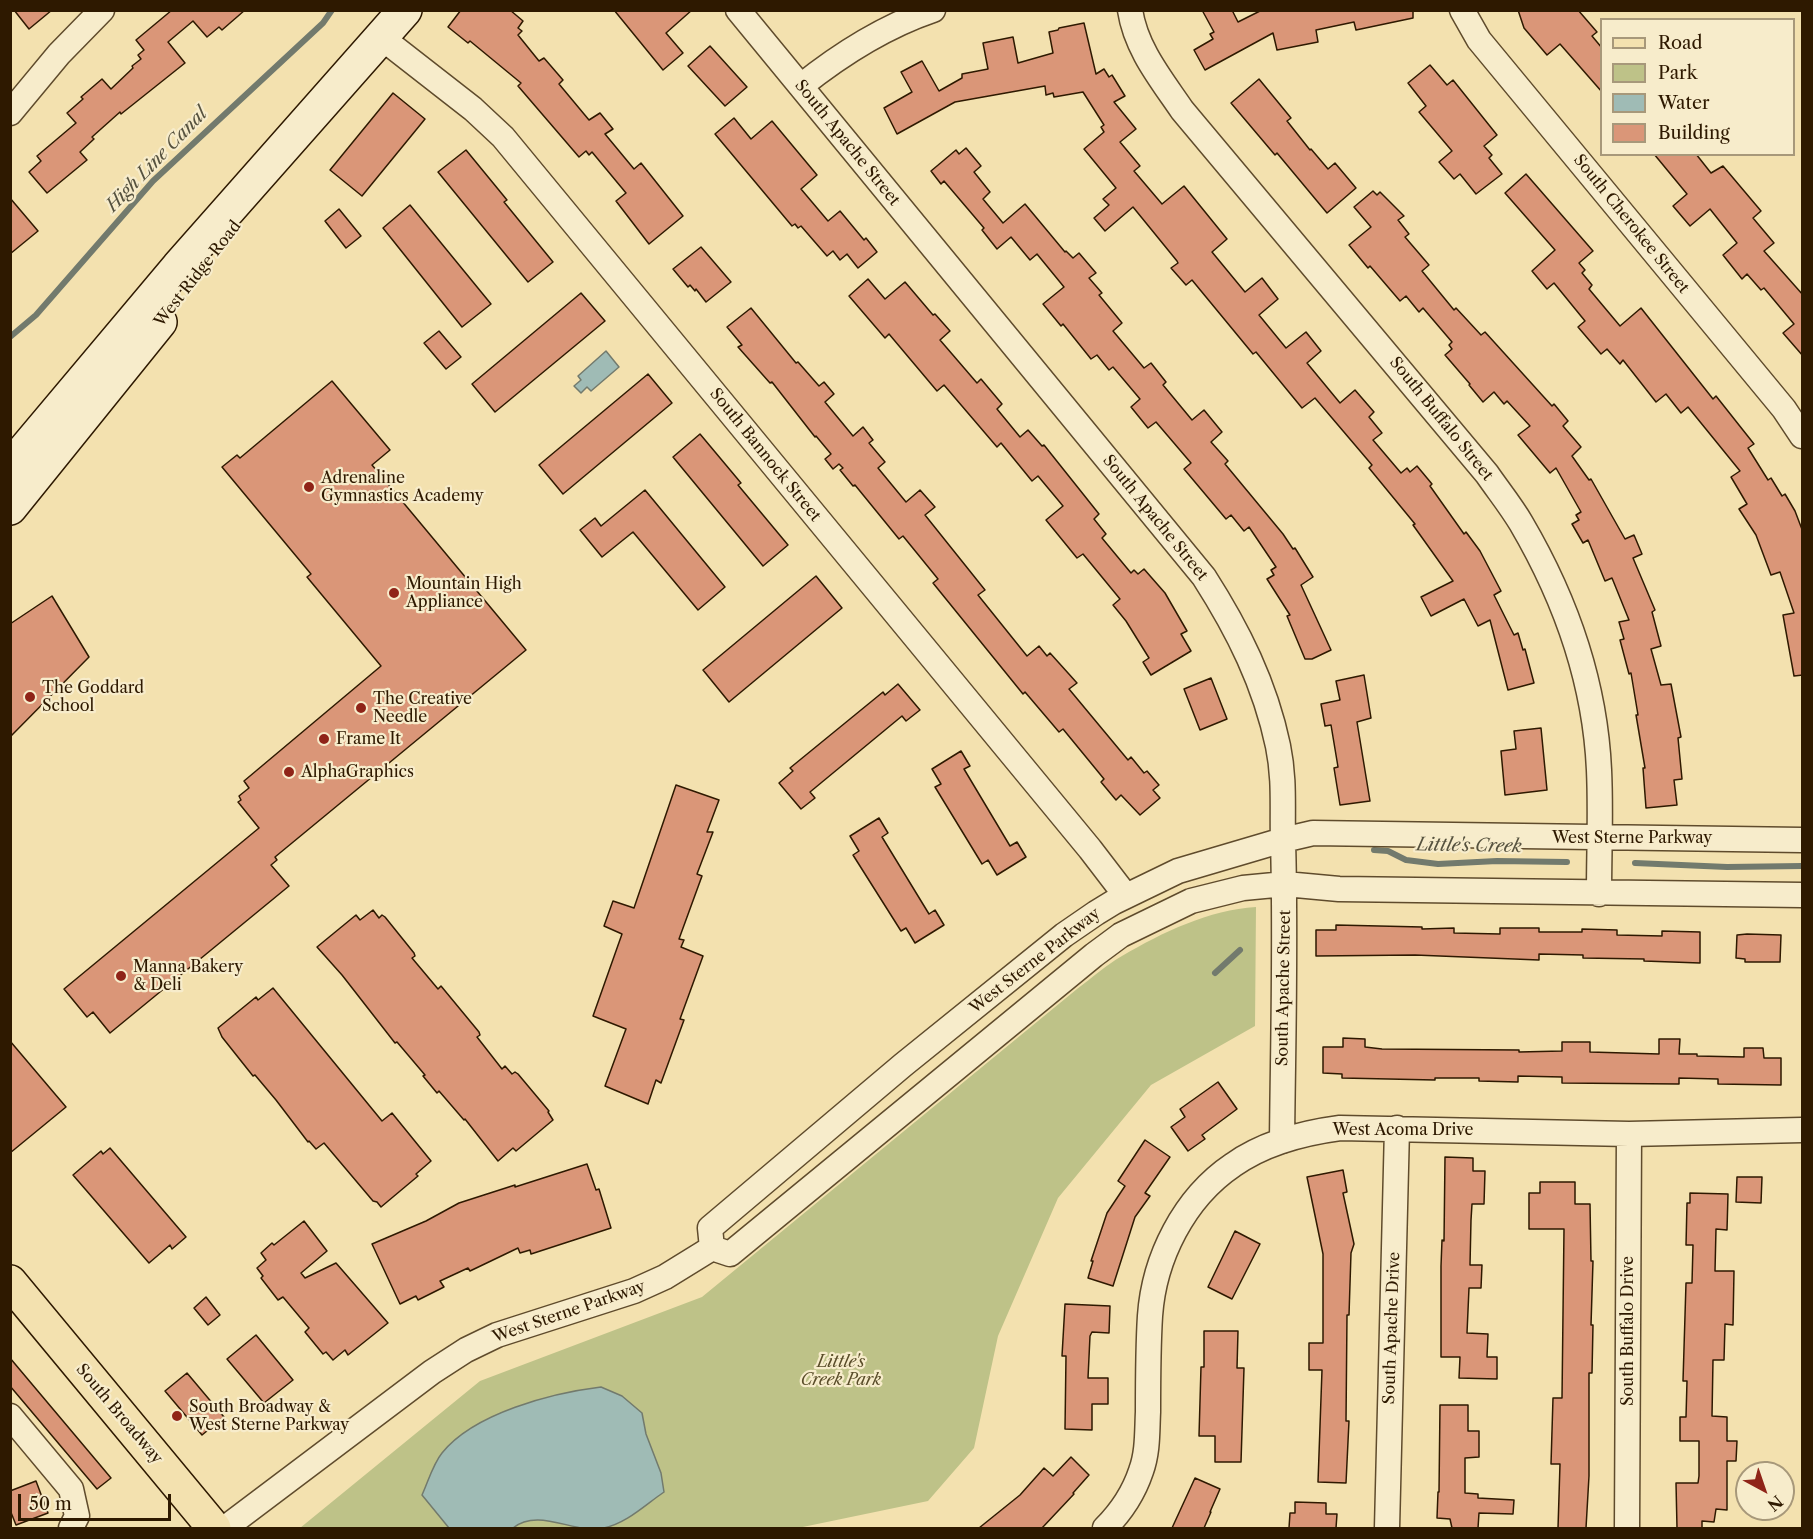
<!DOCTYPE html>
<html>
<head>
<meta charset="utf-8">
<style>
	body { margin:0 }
	#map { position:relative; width:1813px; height:1539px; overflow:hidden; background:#f3e1af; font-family:"Libre Caslon Text",serif }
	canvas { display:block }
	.frame { position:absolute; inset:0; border:12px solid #2e1900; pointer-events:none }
	.legend { position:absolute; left:1600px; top:18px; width:195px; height:138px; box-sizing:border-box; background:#f7eccb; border:2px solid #a7987a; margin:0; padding:8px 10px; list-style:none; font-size:18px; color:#2e1900 }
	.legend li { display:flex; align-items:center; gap:12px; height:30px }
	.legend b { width:30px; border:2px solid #a7987a }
	.north { position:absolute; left:1735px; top:1461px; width:60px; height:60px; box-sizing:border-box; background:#f7eccb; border:2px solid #a7987a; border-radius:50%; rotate:140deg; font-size:16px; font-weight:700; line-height:24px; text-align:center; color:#2e1900 }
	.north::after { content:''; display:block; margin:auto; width:21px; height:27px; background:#8f2418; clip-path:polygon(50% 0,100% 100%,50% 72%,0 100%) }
	.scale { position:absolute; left:18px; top:1494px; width:153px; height:27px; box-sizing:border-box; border:3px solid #2e1900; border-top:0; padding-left:8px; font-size:18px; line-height:21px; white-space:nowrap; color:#2e1900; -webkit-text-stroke:4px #f7eccb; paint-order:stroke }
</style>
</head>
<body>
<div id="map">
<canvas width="1813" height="1539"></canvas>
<div class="frame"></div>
<ul class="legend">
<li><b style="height:8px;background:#f3e1af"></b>Road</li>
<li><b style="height:16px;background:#bec288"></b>Park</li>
<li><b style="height:16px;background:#9fbbb5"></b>Water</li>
<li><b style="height:16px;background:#da9678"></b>Building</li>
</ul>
<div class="north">N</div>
<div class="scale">50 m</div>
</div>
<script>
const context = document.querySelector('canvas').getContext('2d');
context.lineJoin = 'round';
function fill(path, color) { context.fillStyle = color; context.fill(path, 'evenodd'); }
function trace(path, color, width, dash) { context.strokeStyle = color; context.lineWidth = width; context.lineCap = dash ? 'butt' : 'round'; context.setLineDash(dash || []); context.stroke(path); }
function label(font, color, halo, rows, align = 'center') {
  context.font = font + ' "Libre Caslon Text",serif'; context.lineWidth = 4.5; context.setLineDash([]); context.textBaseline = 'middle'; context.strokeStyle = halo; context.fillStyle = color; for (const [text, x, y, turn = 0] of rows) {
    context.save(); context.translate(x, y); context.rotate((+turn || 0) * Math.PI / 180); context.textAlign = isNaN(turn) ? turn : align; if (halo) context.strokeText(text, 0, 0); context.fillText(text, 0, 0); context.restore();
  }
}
fill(new Path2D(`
	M1256 907 1255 1026 1151 1085 1058 1198 998 1336 974 1448 928 1501 798 1528H300L480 1381 702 1297 1077 989C1092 978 1106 965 1122 956 1163 932 1209 910 1256 907Z`), '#bec288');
const water = new Path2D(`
	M606 351 619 367 591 391 587 387 581 393 574 386 581 380 578 376Z
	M601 1387 622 1396 642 1413 646 1434 661 1473 664 1492C645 1505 627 1523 604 1528 576 1535 539 1507 513 1528H449L422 1495C428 1482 433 1464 442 1453 474 1413 552 1393 601 1387Z`);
fill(water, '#9fbbb5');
trace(water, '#727a6d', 1.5);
trace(new Path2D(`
	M10 337 36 315 153 181 323 23 332 10
	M1374 850 1388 851 1406 860 1438 864 1497 861 1567 862
	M1635 863 1727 867 1802 866
	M1215 973 1240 950`), '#727a6d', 6);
const building = new Path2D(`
	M14 10H52L29 29Z
	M172 10H245L222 30 219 27 207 37 193 21 168 42 185 63 121 114 120 112 92 137 94 139 80 152 87 160 47 193 29 172 41 161 37 156 76 123 67 113 83 99 81 97 102 79 111 89 133 68 132 66 141 59 138 55 144 50 136 40Z
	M461 10H510L523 21 518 28 522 31 518 35 539 61 544 58 563 80 559 84 589 120 600 113 613 129 605 134 634 169 641 163 683 216 649 244 616 201 626 193 592 152 589 155 586 151 579 157 518 86 521 83 470 41 468 43 448 27Z
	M614 10H692L666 33 683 53 663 70Z
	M1202 10H1232L1238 22 1262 10H1413V18L1356 30 1354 22 1316 30 1318 42 1277 50 1273 33 1205 70 1194 50 1213 39 1210 34 1214 32Z
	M1518 10H1578L1597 32 1592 36 1602 48V92L1560 44 1547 55 1524 28Z
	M1084 23 1096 74 1104 69 1109 77 1112 75 1125 96 1114 102 1136 129 1120 142 1140 166 1134 171 1162 204 1184 186 1227 239 1212 252 1245 292 1262 278 1278 299 1259 315 1286 348 1306 332 1321 351 1307 363 1340 403 1355 390 1374 412 1369 417 1382 433 1373 440 1401 473 1407 468 1410 472 1417 466 1432 484 1430 486 1464 534 1466 532 1480 551 1501 591 1494 595 1514 635 1518 633 1523 650 1525 649 1534 683 1508 690 1490 620 1478 626 1464 599 1431 616 1421 597 1453 581 1413 525 1415 524 1369 468 1372 465 1315 398 1302 408 1256 352 1253 354 1192 280 1186 285 1171 268 1178 263 1177 261 1133 207 1105 231 1094 218 1109 205 1103 199 1116 188 1084 149 1104 132 1101 127 1104 125 1083 92 1054 97 1053 93 1046 95 1045 86 955 102 897 134 884 108 912 92 901 72 922 61 939 91 962 78V74L988 69 983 43 1013 37 1018 63 1053 53 1049 32 1058 30 1059 28Z
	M710 46 747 87 725 106 688 66Z
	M1430 65 1447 85 1453 80 1497 135 1484 146 1492 155 1489 158 1502 174 1476 194 1460 174 1454 179 1439 162 1452 151 1419 112 1426 106 1408 83Z
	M1259 79 1291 118 1287 121 1310 150 1311 149 1328 169 1335 163 1356 188 1327 213 1277 153 1275 155 1231 103Z
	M393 93 425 119 362 196 330 170Z
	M734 118 751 139 772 121 817 175 801 189 828 221 840 211 864 240 866 238 877 252 858 268 847 254 840 260 833 251 827 256 801 226 798 228 795 224 792 226 715 134Z
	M966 148 981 166 974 172 990 192 983 199 1003 223 1025 204 1065 252 1066 251 1073 258 1079 253 1096 273 1089 278 1102 293 1099 295 1122 323 1113 331 1144 368 1151 363 1166 382 1163 385 1192 420 1204 410 1222 432 1211 442 1228 461 1225 464 1283 534 1293 549 1295 548 1313 577 1301 585 1331 650 1312 659H1305L1287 616 1290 615 1267 579 1274 575 1271 570 1276 567 1249 527 1244 531 1231 515 1226 519 1184 469 1191 463 1156 422 1148 428 1131 407 1140 399 1113 367 1109 370 1097 355 1091 359 1063 324 1061 326 1043 304 1064 287 1037 254 1030 260 1011 237 997 249 982 230 984 228 944 181 941 184 931 171 956 150 959 154Z
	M466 150 507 200 504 202 553 262 528 282 438 172Z
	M1654 154H1696L1711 173 1723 166 1761 211 1753 218 1774 243 1764 251 1803 295V356L1783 333 1794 324 1764 288 1761 290 1747 274 1742 279 1723 255 1737 243 1710 209 1690 226 1673 206 1687 194Z
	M1526 174 1593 251 1579 263 1585 270 1582 273 1592 285 1589 289 1620 326 1641 308 1713 399 1716 396 1754 444 1748 448 1768 480 1771 478 1782 496 1785 494 1795 511 1803 532V675L1794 676 1783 615 1794 613 1780 572 1771 575 1756 535 1739 509 1747 504 1731 477 1740 471 1688 407 1681 413 1666 394 1656 402 1623 360 1620 364 1607 349 1601 354 1578 327 1585 321 1554 283 1547 289 1532 271 1555 250 1505 193Z
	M1373 191 1377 195 1380 192 1404 216 1398 220 1409 234 1405 237 1429 265 1422 271 1454 310 1456 308 1481 335 1485 332 1552 406 1554 404 1568 421 1563 426 1581 447 1572 456 1589 480 1591 479 1625 539 1634 535 1642 554 1633 558 1655 610 1652 612 1661 646 1651 649 1661 685 1671 684 1681 737 1678 738 1682 779 1674 780 1677 805 1646 808 1643 768H1645L1636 715H1638L1631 673 1629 674 1620 640 1624 639 1619 622 1629 620 1612 578 1605 581 1588 540 1583 543 1572 524 1579 520 1576 515 1581 512 1556 468 1550 473 1518 435 1530 426 1507 401 1504 404 1494 392 1483 402 1469 385 1470 384 1445 355 1452 349 1449 345 1452 342 1423 308 1419 312 1406 296 1400 301 1370 266 1368 268 1349 245 1371 227 1354 207Z
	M10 198 38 231 10 254Z
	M410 205 491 304 462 327 383 228Z
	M339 209 361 236 346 248 325 221Z
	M701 247 731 282 706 302 696 289 695 291 690 285 688 287 673 269Z
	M868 279 885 299 905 282 933 315 935 314 950 331 940 340 977 383 981 379 1002 404 997 409 1020 437 1028 430 1042 446 1044 445 1099 514 1094 519 1106 534 1102 538 1131 573 1134 570 1138 574 1144 569 1165 593 1187 631 1181 634 1191 651 1151 675 1143 662 1149 658 1126 621 1113 605 1120 599 1083 554 1077 558 1046 520 1063 506 1038 476 1032 481 1001 443 997 447 944 385 937 391 889 334 885 338 849 296Z
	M581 293 605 321 495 412 472 384Z
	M751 308 796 363 798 362 819 386 824 382 834 394 825 402 853 436 863 427 873 440 869 443 885 462 878 468 906 502 920 490 935 507 925 515 985 590 978 595 1027 656 1039 646 1047 656 1050 653 1077 683 1069 689 1128 760 1131 757 1144 773 1147 771 1159 785 1153 790 1160 798 1140 815 1121 795 1116 800 1101 782 1104 779 1063 729 1059 732 1025 692 1023 694 933 583 938 579 903 536 899 539 855 485 853 486 840 470 843 468 839 464 833 469 825 459 831 454 816 436 815 437 772 382 770 383 738 347 742 345 727 327Z
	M439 331 461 357 446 369 424 343Z
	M648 374 672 403 563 494 539 465Z
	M332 381 390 450 372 465 526 650 275 857 277 860 271 865 289 886 110 1033 93 1012 87 1017 64 989 259 828 238 802 241 800 239 796 249 788 244 781 381 666 307 577 311 574 222 467 237 455 240 458Z
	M700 434 741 483 738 485 788 545 763 566 673 457Z
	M645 490 725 587 698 610 633 532 602 557 580 530 595 518 601 526Z
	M816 576 842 608 729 702 703 670Z
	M52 596 89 657 10 737V624Z
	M1364 675 1371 718 1357 722 1370 801 1340 805 1334 768 1338 767 1331 725 1325 726 1321 704 1340 700 1336 681Z
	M1211 678 1227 719 1200 730 1184 689Z
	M898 684 920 710 906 721 902 716 810 792 815 798 801 809 779 783 793 771 790 768 883 692 885 695Z
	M1541 728 1547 790 1505 795 1501 751 1516 749 1514 731Z
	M961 751 970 766 964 769 1010 846 1017 842 1026 857 997 875 988 860 982 864 935 787 941 784 932 769Z
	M676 785 719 800 707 832H713L697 874 702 876 679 939 684 940 681 947 703 956 680 1019 684 1020 661 1083 656 1080 648 1104 605 1086 626 1029 593 1016 622 934 604 926 613 901 634 908Z
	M879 818 888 833 882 837 929 914 935 910 944 925 915 943 906 928 901 931 853 855 859 851 850 836Z
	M373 910 379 918 382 915 385 917 414 953 415 956 412 958 438 989 441 986 479 1032 480 1035 477 1037 502 1069 505 1066 512 1074 515 1072 518 1074 549 1111 548 1112 553 1120 516 1151 513 1148 498 1161 465 1119 464 1120 439 1091 437 1093 423 1076 425 1075 397 1042 395 1043 342 975 317 947 356 915 360 920Z
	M1336 925 1422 927V929L1454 928V933L1500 934V928H1539V932H1582V929L1617 930V935L1662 936V931L1700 932V963L1644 961V959L1583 958V955L1539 954V960L1415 955 1316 956V930H1336Z
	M1747 934 1781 935 1780 962H1745V959L1736 958 1737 935Z
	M273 988 382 1121 392 1113 431 1161 416 1174 418 1176 381 1207 377 1202 373 1201 324 1143 316 1149 309 1141 308 1142 276 1100 255 1075 253 1076 222 1037 218 1028 256 997 258 1000Z
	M1343 1038 1365 1039V1047L1382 1049 1519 1050V1052L1562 1051V1042H1590V1052L1659 1054V1039H1680L1679 1054H1697V1056L1744 1057V1048H1763L1764 1058H1781V1085L1718 1084V1079L1679 1078V1084L1562 1083V1077L1518 1076V1082L1479 1081V1078H1435V1080L1342 1078V1074L1323 1073V1047H1343Z
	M10 1041 66 1107 10 1153Z
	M1218 1082 1237 1109 1202 1135 1205 1139 1188 1151 1171 1127 1185 1117 1180 1109Z
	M1145 1140 1170 1157 1145 1193 1150 1196 1135 1217 1113 1286 1088 1278 1093 1261H1091L1107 1213 1125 1186 1118 1181Z
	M110 1148 186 1237 172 1249 170 1245 149 1263 73 1175 101 1151 103 1154Z
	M1445 1157 1473 1158V1171H1485L1484 1204H1472L1471 1220 1470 1265H1482L1481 1288H1469L1467 1333 1488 1334 1487 1357H1497V1379L1459 1378 1460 1357H1441V1266L1442 1240 1444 1241Z
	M587 1164 596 1190 599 1189 611 1228 531 1254 530 1250 520 1253 518 1248 470 1271 468 1268 440 1281 444 1287 418 1300 416 1296 400 1304 372 1244 426 1221 459 1203 515 1185V1187Z
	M1343 1170 1347 1192 1343 1193 1354 1244 1351 1253 1349 1315H1347L1346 1421H1349L1346 1483 1318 1482 1322 1370H1309V1343H1323V1254L1307 1177Z
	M1737 1177H1762L1761 1203 1736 1202Z
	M1540 1182H1575V1204H1590L1591 1261H1593L1591 1325H1593L1592 1373H1589V1476L1586 1528H1558L1560 1464H1551L1553 1398H1562L1564 1229H1529V1193H1540Z
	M1690 1193 1728 1194 1727 1230 1716 1229 1715 1271H1734L1733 1325 1725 1324 1724 1360H1713L1712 1416 1727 1417V1441H1737L1736 1461H1727V1510L1716 1509 1714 1522 1702 1521V1528H1677L1676 1483H1698L1699 1476V1441H1680V1417H1686L1687 1381H1683L1686 1283H1692L1693 1245H1686L1687 1203H1690Z
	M304 1221 327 1251 301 1273 305 1278 336 1263 388 1323 348 1355 345 1350 333 1360 326 1352 323 1354 305 1332 309 1328 283 1297 278 1300 261 1278 263 1276 257 1268 266 1260 261 1253 272 1243 274 1245Z
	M1235 1231 1260 1244 1232 1299 1208 1287Z
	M206 1297 220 1315 208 1325 194 1308Z
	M1065 1304 1110 1306 1109 1333 1092 1332 1090 1336 1088 1378H1108V1404H1092V1430L1065 1429 1066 1356H1062Z
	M1204 1331H1238L1237 1368H1244L1241 1462H1215V1436H1199L1201 1367H1204Z
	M256 1335 293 1380 264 1403 227 1359Z
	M10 1358 111 1478 97 1489 10 1386Z
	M187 1373 224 1417 202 1435 165 1391Z
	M1440 1405H1468V1431H1479V1457L1465 1458V1493L1478 1494V1498L1514 1500 1513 1514 1479 1513 1478 1528H1452L1450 1519 1437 1518 1438 1492H1439Z
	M1071 1457 1089 1475 1073 1493 1074 1494 1042 1528H979L1020 1495 1044 1468 1053 1476Z
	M1195 1478 1220 1489 1210 1512H1211L1204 1528H1172Z
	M36 1481 48 1513 16 1525 10 1510V1491Z
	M1295 1502 1326 1503V1514H1337L1336 1528H1289L1290 1513H1295Z`);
fill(building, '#da9678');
trace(building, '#2e1900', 1.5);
const street = new Path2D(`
	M738 10 1204 577C1238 630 1265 684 1278 746 1285 780 1282 808 1283 841 1286 941 1283 1041 1282 1141
	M1130 10C1136 49 1161 79 1182 110L1487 474C1498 490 1511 506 1521 523 1565 598 1595 682 1599 770 1601 811 1599 852 1599 894
	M1462 10 1479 40 1784 409 1802 436
	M382 38 473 109 503 137 1090 849 1126 896
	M801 86C841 54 883 27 933 10
	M10 113 59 54 102 10
	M712 1248 710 1228 903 1065 1064 935 1096 913 1114 902 1178 871 1283 840 1313 833 1802 840
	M712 1248 730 1254 1094 955 1121 935 1191 901 1243 888 1285 884 1339 889 1802 895
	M10 1416 71 1489 77 1516 71 1528
	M225 1528 432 1372 466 1350 497 1335 634 1291 665 1277 712 1248
	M1105 1528C1120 1513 1134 1492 1141 1471 1148 1452 1147 1432 1148 1412 1148 1380 1148 1348 1150 1316 1154 1258 1184 1198 1233 1165 1264 1143 1302 1133 1340 1128L1629 1134 1802 1130
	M1387 1528 1397 1128
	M1627 1528 1629 1134`);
const secondary = new Path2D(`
	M10 467 178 267 405 10
	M10 508 160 322`);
const primary = new Path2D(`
	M10 1282 214 1528`);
trace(street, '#5f4b2c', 27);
trace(secondary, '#2e1900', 36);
trace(primary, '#2e1900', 36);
trace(street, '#f7eccb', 24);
trace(secondary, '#f7eccb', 33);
trace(primary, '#f3e1af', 33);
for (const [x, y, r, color] of [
	[309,487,6,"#8f2418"],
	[394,593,6,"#8f2418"],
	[30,697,6,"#8f2418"],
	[361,708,6,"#8f2418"],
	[324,739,6,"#8f2418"],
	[289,772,6,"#8f2418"],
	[121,976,6,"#8f2418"],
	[177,1416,6,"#8f2418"]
]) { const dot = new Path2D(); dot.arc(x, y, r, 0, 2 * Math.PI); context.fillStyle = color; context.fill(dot); trace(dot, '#f7eccb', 2); }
label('16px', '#2e1900', '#f7eccb', [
	["South Apache Street",847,143,51],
	["South Cherokee Street",1631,224,51],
	["West Ridge Road",198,274,-52],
	["South Buffalo Street",1441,419,51],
	["South Bannock Street",765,455,51],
	["South Apache Street",1155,518,51],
	["West Sterne Parkway",1632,838],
	["West Sterne Parkway",1035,961,-38],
	["South Apache Street",1284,988,-89],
	["West Acoma Drive",1403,1130],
	["West Sterne Parkway",569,1312,-19],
	["South Apache Drive",1392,1328,-88],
	["South Buffalo Drive",1628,1331,-90],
	["South Broadway",119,1414,50]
]);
label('16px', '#2e1900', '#f7eccb', [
	["Adrenaline",321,478],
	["Gymnastics Academy",321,496],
	["Mountain High",406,584],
	["Appliance",406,602],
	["The Goddard",42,688],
	["School",42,706],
	["The Creative",373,699],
	["Needle",373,717],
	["Frame It",336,739],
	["AlphaGraphics",301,772],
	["Manna Bakery",133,967],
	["& Deli",133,985],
	["South Broadway &",189,1407],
	["West Sterne Parkway",189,1425]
], 'left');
label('italic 16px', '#594c29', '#f7eccb', [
	["Little's",841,1362],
	["Creek Park",841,1380]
]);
label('italic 18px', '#56523f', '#f7eccb', [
	["High Line Canal",157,160,-46],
	["Little's Creek",1469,846,1]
]);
</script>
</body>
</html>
